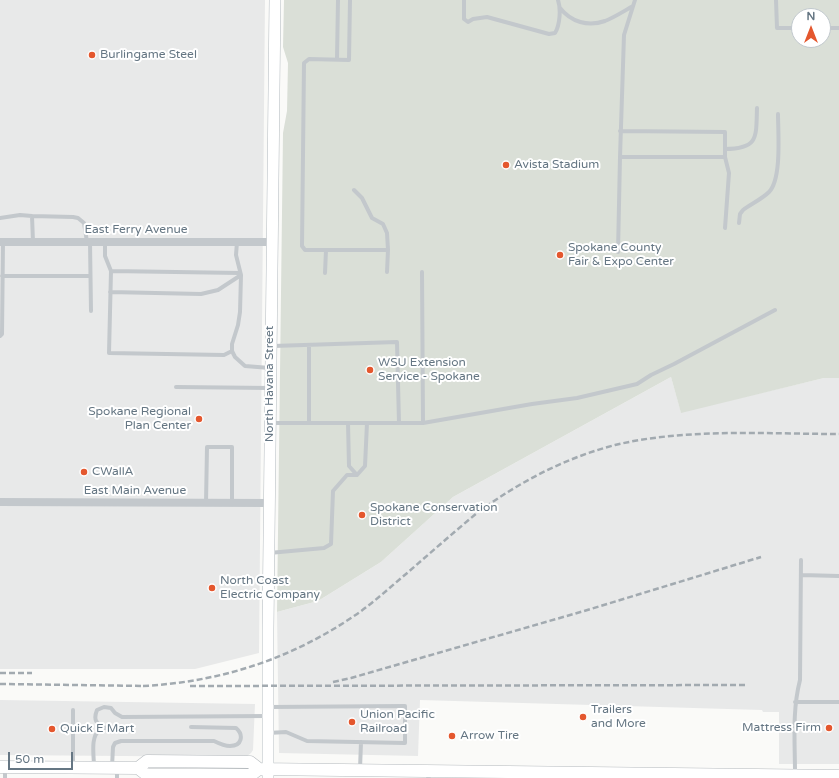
<!DOCTYPE html>
<html>
<head>
<meta charset="utf-8">
<style>
	body { margin:0 }
	#map { position:relative; width:839px; height:778px; overflow:hidden; background:#fafaf8; font-family:"Varela Round",sans-serif }
	canvas { display:block }
	.north { position:absolute; left:791px; top:8px; width:40px; height:40px; box-sizing:border-box; background:#fff; border:1px solid #c1c8cd; border-radius:50%; rotate:0deg; font-size:11px; font-weight:700; line-height:16px; text-align:center; color:#657683 }
	.north::after { content:''; display:block; margin:auto; width:14px; height:18px; background:#e4572e; clip-path:polygon(50% 0,100% 100%,50% 72%,0 100%) }
	.scale { position:absolute; left:8px; top:752px; width:65px; height:18px; box-sizing:border-box; border:2px solid #657683; border-top:0; padding-left:5px; font-size:12px; line-height:14px; white-space:nowrap; color:#657683; -webkit-text-stroke:3px #fff; paint-order:stroke }
</style>
</head>
<body>
<div id="map">
<canvas width="839" height="778"></canvas>
<div class="north">N</div>
<div class="scale">50 m</div>
</div>
<script>
const context = document.querySelector('canvas').getContext('2d');
context.lineJoin = 'round';
function fill(path, color) { context.fillStyle = color; context.fill(path, 'evenodd'); }
function trace(path, color, width, dash) { context.strokeStyle = color; context.lineWidth = width; context.lineCap = dash ? 'butt' : 'round'; context.setLineDash(dash || []); context.stroke(path); }
function label(font, color, halo, rows, align = 'center') {
  context.font = font + ' "Varela Round",sans-serif'; context.lineWidth = 4; context.setLineDash([]); context.textBaseline = 'middle'; context.strokeStyle = halo; context.fillStyle = color; for (const [text, x, y, turn = 0] of rows) {
    context.save(); context.translate(x, y); context.rotate((+turn || 0) * Math.PI / 180); context.textAlign = isNaN(turn) ? turn : align; if (halo) context.strokeText(text, 0, 0); context.fillText(text, 0, 0); context.restore();
  }
}
fill(new Path2D(`
	M0 0H265L259 653 195 669H0Z
	M671 377 681 412 824 378H839V764H779V712H763L762 710 420 700 418 756 279 753 277 612 318 601 381 562 453 497Z
	M0 700 255 704 253 750 251 753 246 757 0 755Z`), '#e8e9e9');
fill(new Path2D(`
	M284 0H839V378H824L681 413 671 377 453 497 381 562 318 601 277 612 283 133 287 111 288 63 283 47ZM799 16H823V40H799Z`), '#dadfd7');
const secondary = new Path2D(`
	M268 778V629L275 0`);
const primary = new Path2D(`
	M0 767 138 768 147 761 250 762 259 769 839 776
	M138 768 147 775H251L259 769`);
trace(secondary, '#b3babf', 12);
trace(primary, '#b5babe', 13);
trace(new Path2D(`
	M350 0 349 60 309 59 304 63 302 246 305 250H388L387 272
	M464 0V19L468 22 473 19 487 17 549 34 555 33C560 25 561 9 558 0
	M776 0 777 28H799
	M560 8C571 22 588 27 605 21 615 17 624 11 633 6
	M823 28H839
	M337 59 338 0
	M620 131 725 132V157H620L624 35 635 0
	M725 149C759 149 756 137 757 108
	M725 157 729 173 725 228
	M354 190 362 198 372 218 383 224 387 233 388 250
	M0 218 20 215 32 216
	M739 223 740 214 743 210C751 204 762 199 769 192 782 179 778 132 778 114
	M33 242 32 216 73 217 78 218 84 223 87 242
	M90 242 91 311
	M105 242V256L111 271 109 353 224 355 232 351
	M237 242 236 255 241 275 240 312 238 325 232 344V351L235 357 245 366 270 368
	M618 252 620 157
	M111 271 240 273
	M422 272 423 423 532 404 577 398 637 384 651 375 674 364 775 310
	M325 273 326 250
	M2 276H90
	M110 292 201 294 218 290 241 275
	M0 336 2 334 3 242
	M176 387 270 388
	M271 423H399L397 342 273 346
	M309 423V345
	M348 423 349 466 357 475
	M399 423H423
	M206 503 207 447H232V503
	M269 553 324 548 331 544 333 491 347 475H357L365 466 367 423
	M801 575 839 576
	M795 702H839
	M73 710V767
	M106 728C96 724 93 720 97 710L104 707 111 708 115 713 122 717 267 716
	M268 733 286 732 307 741 405 743V706L269 707
	M94 766C94 756 90 736 100 730 105 726 113 727 119 727
	M112 767 113 747 115 743 121 741H214C220 744 225 746 230 746 242 746 244 735 236 728L191 727
	M360 769 361 742
	M117 770V778
	M795 773C795 742 792 711 800 680L801 560
	M5 778V769
	M428 778H429`), '#c3c8cc', 4);
trace(new Path2D(`
	M0 242H272
	M0 502 269 503`), '#c3c8cc', 8);
trace(secondary, '#fff', 11);
trace(primary, '#fff', 12);
trace(new Path2D(`
	M0 673H32
	M333 682 351 678 584 611 761 557
	M0 684 148 686
	M143 686C219 682 288 660 351 618 371 605 388 589 406 574 429 554 453 533 477 513 519 482 565 458 615 445 686 428 767 434 839 434
	M190 686 748 685`), '#a2aab0', 2.5, [6, 3]);
for (const [x, y, r, color] of [
	[92,55,4,"#e4572e"],
	[506,165,4,"#e4572e"],
	[560,255,4,"#e4572e"],
	[370,370,4,"#e4572e"],
	[199,419,4,"#e4572e"],
	[84,472,4,"#e4572e"],
	[362,515,4,"#e4572e"],
	[212,588,4,"#e4572e"],
	[583,717,4,"#e4572e"],
	[352,722,4,"#e4572e"],
	[829,728,4,"#e4572e"],
	[52,729,4,"#e4572e"],
	[452,736,4,"#e4572e"]
]) { const dot = new Path2D(); dot.arc(x, y, r, 0, 2 * Math.PI); context.fillStyle = color; context.fill(dot); trace(dot, '#fff', 1.5); }
label('12px', '#657683', '#fff', [
	["Burlingame Steel",100,55],
	["Avista Stadium",514,165],
	["Spokane County",568,248],
	["Fair & Expo Center",568,262],
	["WSU Extension",378,363],
	["Service - Spokane",378,377],
	["Spokane Regional",191,412,"right"],
	["Plan Center",191,426,"right"],
	["CWallA",92,472],
	["Spokane Conservation",370,508],
	["District",370,522],
	["North Coast",220,581],
	["Electric Company",220,595],
	["Trailers",591,710],
	["and More",591,724],
	["Union Pacific",360,715],
	["Railroad",360,729],
	["Mattress Firm",821,728,"right"],
	["Quick E Mart",60,729],
	["Arrow Tire",460,736]
], 'left');
label('12px', '#657683', '#fff', [
	["East Ferry Avenue",136,230],
	["North Havana Street",270,384,-90],
	["East Main Avenue",135,491]
]);
</script>
</body>
</html>
